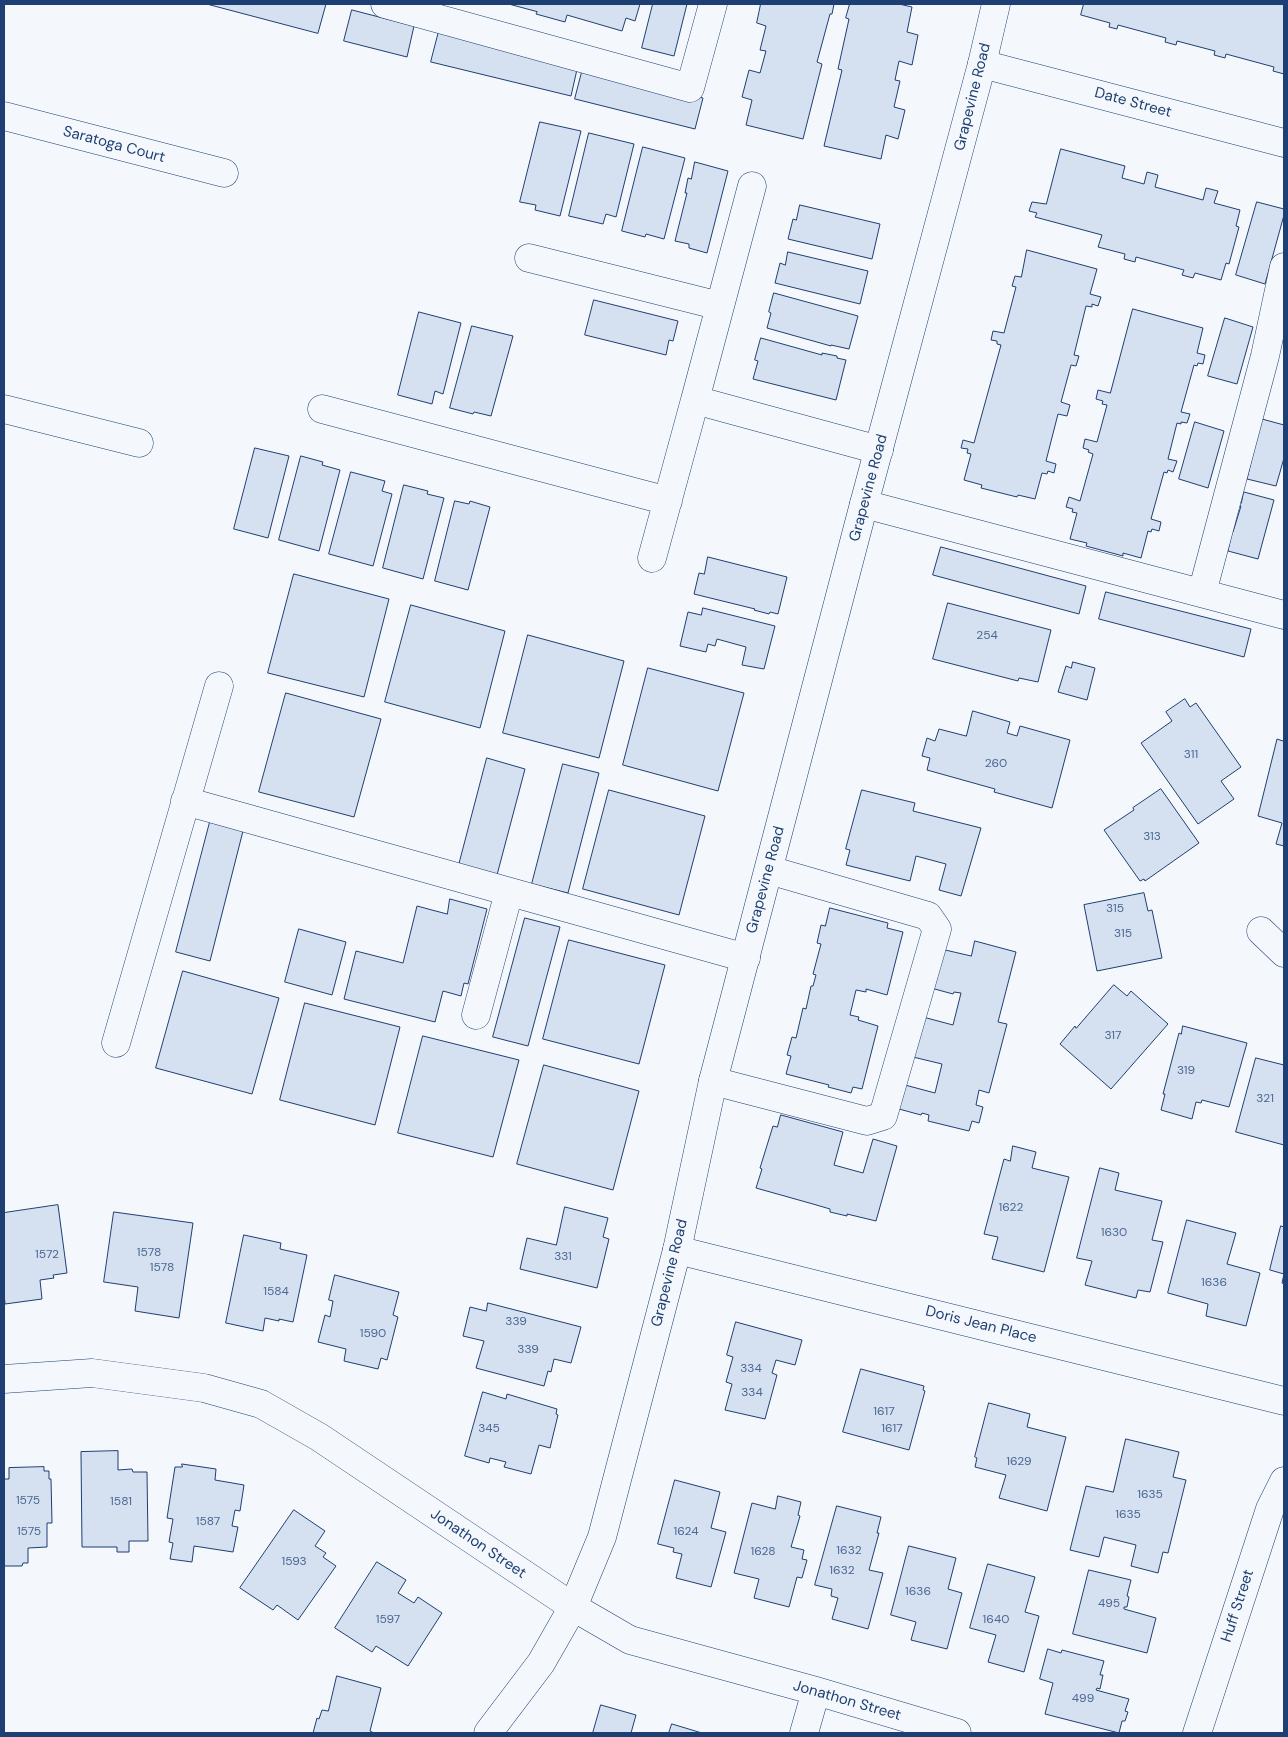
<!DOCTYPE html>
<html>
<head>
<meta charset="utf-8">
<style>
	body { margin:0 }
	#map { position:relative; width:1288px; height:1737px; overflow:hidden; background:#f4f7fb; font-family:"DM Sans",sans-serif }
	canvas { display:block }
	.frame { position:absolute; inset:0; border:5px solid #1d3f73; pointer-events:none }
</style>
</head>
<body>
<div id="map">
<canvas width="1288" height="1737"></canvas>
<div class="frame"></div>
</div>
<script>
const context = document.querySelector('canvas').getContext('2d');
context.lineJoin = 'round';
function fill(path, color) { context.fillStyle = color; context.fill(path, 'evenodd'); }
function trace(path, color, width, dash) { context.strokeStyle = color; context.lineWidth = width; context.lineCap = dash ? 'butt' : 'round'; context.setLineDash(dash || []); context.stroke(path); }
function label(font, color, halo, rows, align = 'center') {
  context.font = font + ' "DM Sans",sans-serif'; context.lineWidth = 4; context.setLineDash([]); context.textBaseline = 'middle'; context.strokeStyle = halo; context.fillStyle = color; for (const [text, x, y, turn = 0] of rows) {
    context.save(); context.translate(x, y); context.rotate((+turn || 0) * Math.PI / 180); context.textAlign = isNaN(turn) ? turn : align; if (halo) context.strokeText(text, 0, 0); context.fillText(text, 0, 0); context.restore();
  }
}
const building = new Path2D(`
	M207 4H326L318 33Z
	M509 4H640L635 21 626 18 622 31 567 15 565 22 536 14 537 12Z
	M653 4H687L674 56 642 48Z
	M761 4H834L832 14H830L817 62 822 64 803 139 746 125 752 100 742 97 749 70 760 73 766 51 760 50 766 26 757 23Z
	M850 4H899L912 7 907 32 918 35 912 65 899 61 895 80 900 81 894 107 905 110 898 139 886 135 881 159 824 146 842 70 838 69 849 19 846 18Z
	M1084 4H1284V74L1273 71 1274 67 1226 54 1225 58 1214 55 1215 51 1177 41 1176 45 1165 42 1166 38 1118 25 1117 29 1109 27 1110 23 1081 15Z
	M352 10 414 26 407 57 344 41Z
	M439 31 578 65 571 96 431 62Z
	M583 68 703 98 695 129 575 99Z
	M540 122 581 131 560 216 535 210 536 205 520 202Z
	M589 133 634 144 616 217 606 214 603 224 569 216Z
	M643 147 685 158 664 239 646 234 645 237 622 231Z
	M1061 149 1125 166 1122 178 1144 184 1147 172 1158 175 1155 187 1203 200 1206 188 1218 191 1214 203 1240 210 1236 226 1239 227 1229 264 1226 263 1221 280 1195 273 1193 278 1182 275 1184 270 1136 257 1135 262 1124 259 1125 254 1098 247 1102 235 1035 217 1037 213 1029 211 1032 202 1046 204Z
	M695 162 728 171 707 253 689 248V244L675 241 687 193H685L688 178 691 179Z
	M1257 202 1284 209V215L1265 284 1236 275Z
	M800 205 880 224 872 259 788 239 793 219 796 220Z
	M1027 250 1097 269 1090 294 1101 297 1098 306 1092 304V307L1086 306 1074 355 1079 356 1076 366 1071 365 1061 402 1070 405 1067 416 1058 414 1046 461 1056 464 1054 473 1048 471 1047 474 1042 473 1035 499 1018 495 1017 497 981 488 982 485 964 480 971 454 967 453 968 449 961 448 963 440 974 443 1001 345 997 344V341L991 340 993 331 1004 333 1016 287 1012 286 1015 276 1021 277Z
	M788 252 868 271 860 304 775 283 780 263 785 265Z
	M774 293 858 316 849 349 831 345V346L767 328 771 313 769 312Z
	M594 300 678 321 673 341 669 340 666 355 585 335Z
	M1133 309 1203 328 1197 353 1205 355 1203 364 1198 363 1197 366 1194 365 1181 412 1190 414 1187 423 1181 422V424L1177 423 1168 459 1177 461 1173 472 1168 470 1167 473 1164 472 1151 519 1161 522 1159 531 1152 529 1151 532 1148 531 1141 558 1123 553V556L1086 546 1087 543 1070 539 1077 513 1072 512 1073 509 1066 507 1069 497 1080 501 1093 454 1088 452 1089 450 1083 448 1085 439 1097 442 1107 405 1102 404 1103 401 1096 399 1098 390 1110 393Z
	M419 312 461 323 443 394 435 391 432 404 398 395Z
	M1225 318 1253 327 1237 384 1208 376Z
	M472 326 513 336 491 416 474 412 473 414 450 408Z
	M761 338 822 355V353L837 356V358L846 360 836 400 753 379 758 361 755 360Z
	M1262 419 1284 425V458L1276 486 1247 479 1251 462H1250Z
	M1195 422 1224 431 1208 488 1179 479Z
	M255 448 289 456 268 538 234 529Z
	M301 456 323 462 322 465 340 470 319 551 279 540Z
	M351 472 385 481 382 491 392 494 373 566 329 554Z
	M404 485 428 491 427 494 444 498 423 579 383 568Z
	M1244 492 1274 500 1258 559 1228 551 1232 531 1233 532 1241 506 1239 505 1240 502 1241 503Z
	M455 501 469 504 470 501 490 507 468 590 435 581Z
	M941 547 1086 586 1079 614 933 575Z
	M708 557 787 577 778 614 770 612 769 614 754 610 755 609 694 594 699 573 704 574Z
	M294 574 389 599 364 697 268 673Z
	M1106 592 1251 629 1244 657 1099 619Z
	M948 603 1051 630 1038 682 1019 678 1018 681 933 659Z
	M411 605 505 631 480 728 385 702Z
	M703 608 775 626 764 669 742 665 746 647 717 639 715 646 708 644 706 652 680 646 688 612 701 615Z
	M528 635 624 661 599 758 503 733Z
	M1073 662 1095 668 1087 700 1058 692 1066 666 1071 668Z
	M648 668 744 693 718 791 623 765Z
	M286 693 381 719 354 817 259 792Z
	M1185 699 1190 707 1196 703 1241 767 1221 781 1234 799 1198 824 1141 743 1172 721 1166 712Z
	M973 711 1010 722 1007 733 1017 736 1020 726 1070 740 1052 808 994 792 995 789 927 770 930 758 922 756 927 738 935 741 939 729 966 736Z
	M1284 735V846L1276 844 1282 823 1258 816 1277 739 1283 741Z
	M487 758 525 769 497 875 459 865Z
	M563 764 599 773 568 893 532 884Z
	M1161 789 1199 843 1145 881 1144 879 1140 881 1104 830 1134 810 1133 808Z
	M609 790 705 816 679 915 583 889Z
	M862 790 915 803 913 811 981 828 961 896 939 890 946 864 916 856 910 881 846 865 850 850 846 849Z
	M210 822 243 831 210 961 176 952Z
	M1144 893 1148 911 1152 910 1162 958 1097 971 1084 905Z
	M450 899 487 909 468 984 464 983 461 996 443 991 435 1022 344 999 356 951 403 963 417 906 447 914Z
	M830 908 888 923 887 928 903 932 887 995 866 989V992L856 990 850 1015 859 1017 858 1020 878 1026 862 1089 853 1087 851 1093 828 1087 829 1085 786 1074 791 1056 787 1055 792 1037 796 1038 803 1008 806 1009 811 986H813L816 975 813 974 821 944 817 943 821 925 825 926Z
	M525 918 560 927 528 1046 493 1037Z
	M299 929 346 942 332 995 285 982Z
	M569 940 665 965 639 1064 543 1039Z
	M975 941 1016 952 998 1022 1007 1024 989 1093 979 1090 976 1105 983 1107 979 1123 972 1121 969 1131 928 1121 929 1115 922 1113 921 1115 899 1109 905 1085 935 1093 942 1064 913 1057 923 1017 953 1025 961 993 954 992 953 994 931 988 941 949 971 956Z
	M183 971 279 998 252 1094 156 1068Z
	M1114 985 1127 996 1131 991 1168 1024 1111 1089 1060 1044 1075 1026 1076 1028Z
	M305 1003 400 1027 375 1125 280 1100Z
	M1183 1026 1247 1043 1229 1107 1202 1100 1201 1103 1196 1102 1192 1119 1161 1110 1165 1094H1163L1179 1033 1181 1034Z
	M423 1036 519 1060 493 1157 398 1133Z
	M1256 1058 1284 1065V1145L1236 1132Z
	M544 1065 639 1091 613 1190 517 1164Z
	M781 1115 843 1132 834 1165 863 1173 873 1139 897 1146 876 1221 847 1214V1216L830 1212V1209L813 1204 756 1188 762 1169 760 1168 773 1126 777 1127Z
	M1013 1146 1036 1152 1032 1168 1069 1177 1044 1272 992 1259 998 1237 984 1234 1004 1159 1010 1161Z
	M1100 1168 1119 1173 1115 1190 1162 1201 1152 1240 1163 1242 1150 1292 1138 1290 1136 1298 1085 1285 1092 1261 1077 1258Z
	M58 1205 67 1273 53 1275 54 1278 40 1280 42 1299 5 1304 4 1293V1213Z
	M565 1207 608 1218 603 1237 609 1239 597 1288 520 1269 527 1238 556 1245Z
	M114 1212 193 1223 179 1318 135 1311 138 1287 104 1282Z
	M1187 1220 1236 1233 1227 1264 1260 1273 1246 1326 1206 1316 1208 1304 1168 1293Z
	M1281 1226 1284 1227V1284L1282 1283 1284 1274 1270 1270Z
	M244 1235 281 1243 280 1249 307 1255 293 1322 279 1319V1321L265 1318 263 1331 226 1323Z
	M335 1275 399 1292 393 1315 398 1317 387 1360 381 1358 378 1369 344 1361 346 1349 318 1342 325 1315 330 1317 333 1301 329 1300Z
	M488 1303 581 1327 571 1363 554 1359 551 1372 548 1371 544 1386 476 1368 484 1341 463 1336 470 1307 486 1311Z
	M736 1322 802 1340 795 1365 776 1360 772 1373 777 1375 765 1419 725 1410 732 1384 726 1382 733 1357 727 1355Z
	M861 1369 924 1386 923 1390 925 1391 909 1450 843 1432Z
	M483 1392 506 1399 507 1394 557 1409 556 1414 558 1415 550 1448 539 1445 531 1474 504 1467 506 1462 490 1458 489 1463 465 1456Z
	M989 1403 1030 1414 1027 1427 1066 1437 1047 1511 999 1498 1006 1475 975 1467 977 1458 975 1457Z
	M1126 1439 1179 1452 1173 1477 1186 1480 1168 1553 1163 1552 1158 1573 1131 1566 1136 1545 1104 1537 1099 1557 1070 1550 1086 1486 1113 1492Z
	M118 1451V1470L132 1469 133 1472H147L148 1541H129V1552H117V1547H82L81 1452Z
	M182 1464 216 1469 215 1480 244 1485 240 1511 235 1510 232 1526 238 1527 233 1552 194 1546 192 1562 170 1559 173 1543 169 1542 173 1519 167 1518 175 1467H182Z
	M44 1467V1471H49V1479H51L52 1523H47V1547L28 1548V1563H23L22 1566H4V1479H9V1468Z
	M675 1480 720 1492 711 1528 726 1532 711 1587 676 1578 682 1554 673 1552 674 1548 658 1544Z
	M778 1496 801 1502 798 1515 800 1516 791 1547 804 1550 802 1559 807 1560 802 1578 797 1577 789 1607 754 1598 759 1579 734 1573 752 1503 775 1509Z
	M837 1506 881 1517 877 1533H879L869 1570 883 1573 868 1629 832 1619 838 1598 831 1596 832 1589 815 1585Z
	M294 1510 325 1531 315 1546 326 1553 323 1557 336 1566 298 1620 277 1605 273 1610 240 1588Z
	M909 1546 956 1558 948 1589 962 1593 947 1649 911 1640 916 1622 891 1615Z
	M377 1562 406 1580 398 1593 414 1603 418 1597 442 1613 408 1666 376 1646 372 1652 335 1628Z
	M988 1564 1035 1577 1025 1612 1039 1616 1024 1672 988 1662 996 1635 970 1628Z
	M1089 1570 1131 1580 1127 1596 1129 1597 1127 1607H1124V1609L1156 1618 1147 1653 1073 1634Z
	M1048 1649 1061 1653 1062 1650 1104 1661 1100 1675H1103L1100 1689 1097 1688 1096 1690 1129 1699 1125 1711 1128 1712 1125 1721H1122L1119 1733 1045 1714 1053 1683 1040 1679Z
	M337 1676 381 1688 370 1731 374 1733H313L317 1718 319 1719 322 1710 328 1711Z
	M601 1705 636 1715 631 1733H593Z
	M672 1724 702 1733H669Z`);
fill(building, '#d5e0f0');
trace(building, '#1d3f73', 1);
const minor = new Path2D(`
	M385 4 690 88 713 4
	M982 64 1284 143
	M4 116 224 173
	M752 186 695 400 879 450
	M529 258 720 306
	M4 409 139 443
	M322 409 668 501
	M864 504 1284 615
	M652 558 695 400
	M1202 593 1265 356 1284 267
	M185 801 746 958
	M1261 931 1284 953
	M476 1015 509 892
	M116 1043 219 686
	M713 1081 867 1121 883 1116 937 929 928 916 769 870
	M677 1250 1284 1401
	M4 1379 92 1373 204 1388 261 1404 319 1437 573 1607 630 1640 816 1691 957 1733
	M804 1733 816 1691
	M1197 1733 1270 1509 1284 1481`);
const major = new Path2D(`
	M488 1733 541 1663 573 1607 602 1537 677 1250 713 1081 864 504 982 64 996 4`);
trace(minor, '#1d3f73', 29);
trace(major, '#1d3f73', 29);
trace(minor, '#f4f7fb', 28);
trace(major, '#f4f7fb', 28);
label('12px', '#4b6792', null, [
	["254",987,636],
	["311",1191,755],
	["260",996,764],
	["313",1152,837],
	["315",1115,909],
	["315",1123,934],
	["317",1113,1036],
	["319",1186,1071],
	["321",1265,1099],
	["1622",1011,1208],
	["1630",1114,1233],
	["1578",149,1253],
	["1572",47,1255],
	["331",563,1257],
	["1578",162,1268],
	["1636",1214,1283],
	["1584",276,1292],
	["339",516,1322],
	["1590",373,1334],
	["339",528,1350],
	["334",751,1369],
	["334",752,1393],
	["1617",884,1412],
	["345",489,1429],
	["1617",892,1429],
	["1629",1019,1462],
	["1635",1150,1495],
	["1575",28,1501],
	["1581",121,1502],
	["1635",1128,1515],
	["1587",208,1522],
	["1575",29,1532],
	["1624",686,1532],
	["1632",849,1551],
	["1628",763,1552],
	["1593",294,1562],
	["1632",842,1571],
	["1636",918,1592],
	["495",1109,1604],
	["1597",388,1620],
	["1640",996,1620],
	["499",1083,1699]
]);
label('15px', '#1d3f73', '#f4f7fb', [
	["Grapevine Road",973,97,-76],
	["Date Street",1133,103,15],
	["Saratoga Court",114,145,15],
	["Grapevine Road",869,488,-75],
	["Grapevine Road",766,880,-75],
	["Grapevine Road",670,1273,-76],
	["Doris Jean Place",981,1325,14],
	["Jonathon Street",478,1544,34],
	["Huff Street",1238,1606,-72],
	["Jonathon Street",847,1701,16]
]);
</script>
</body>
</html>
